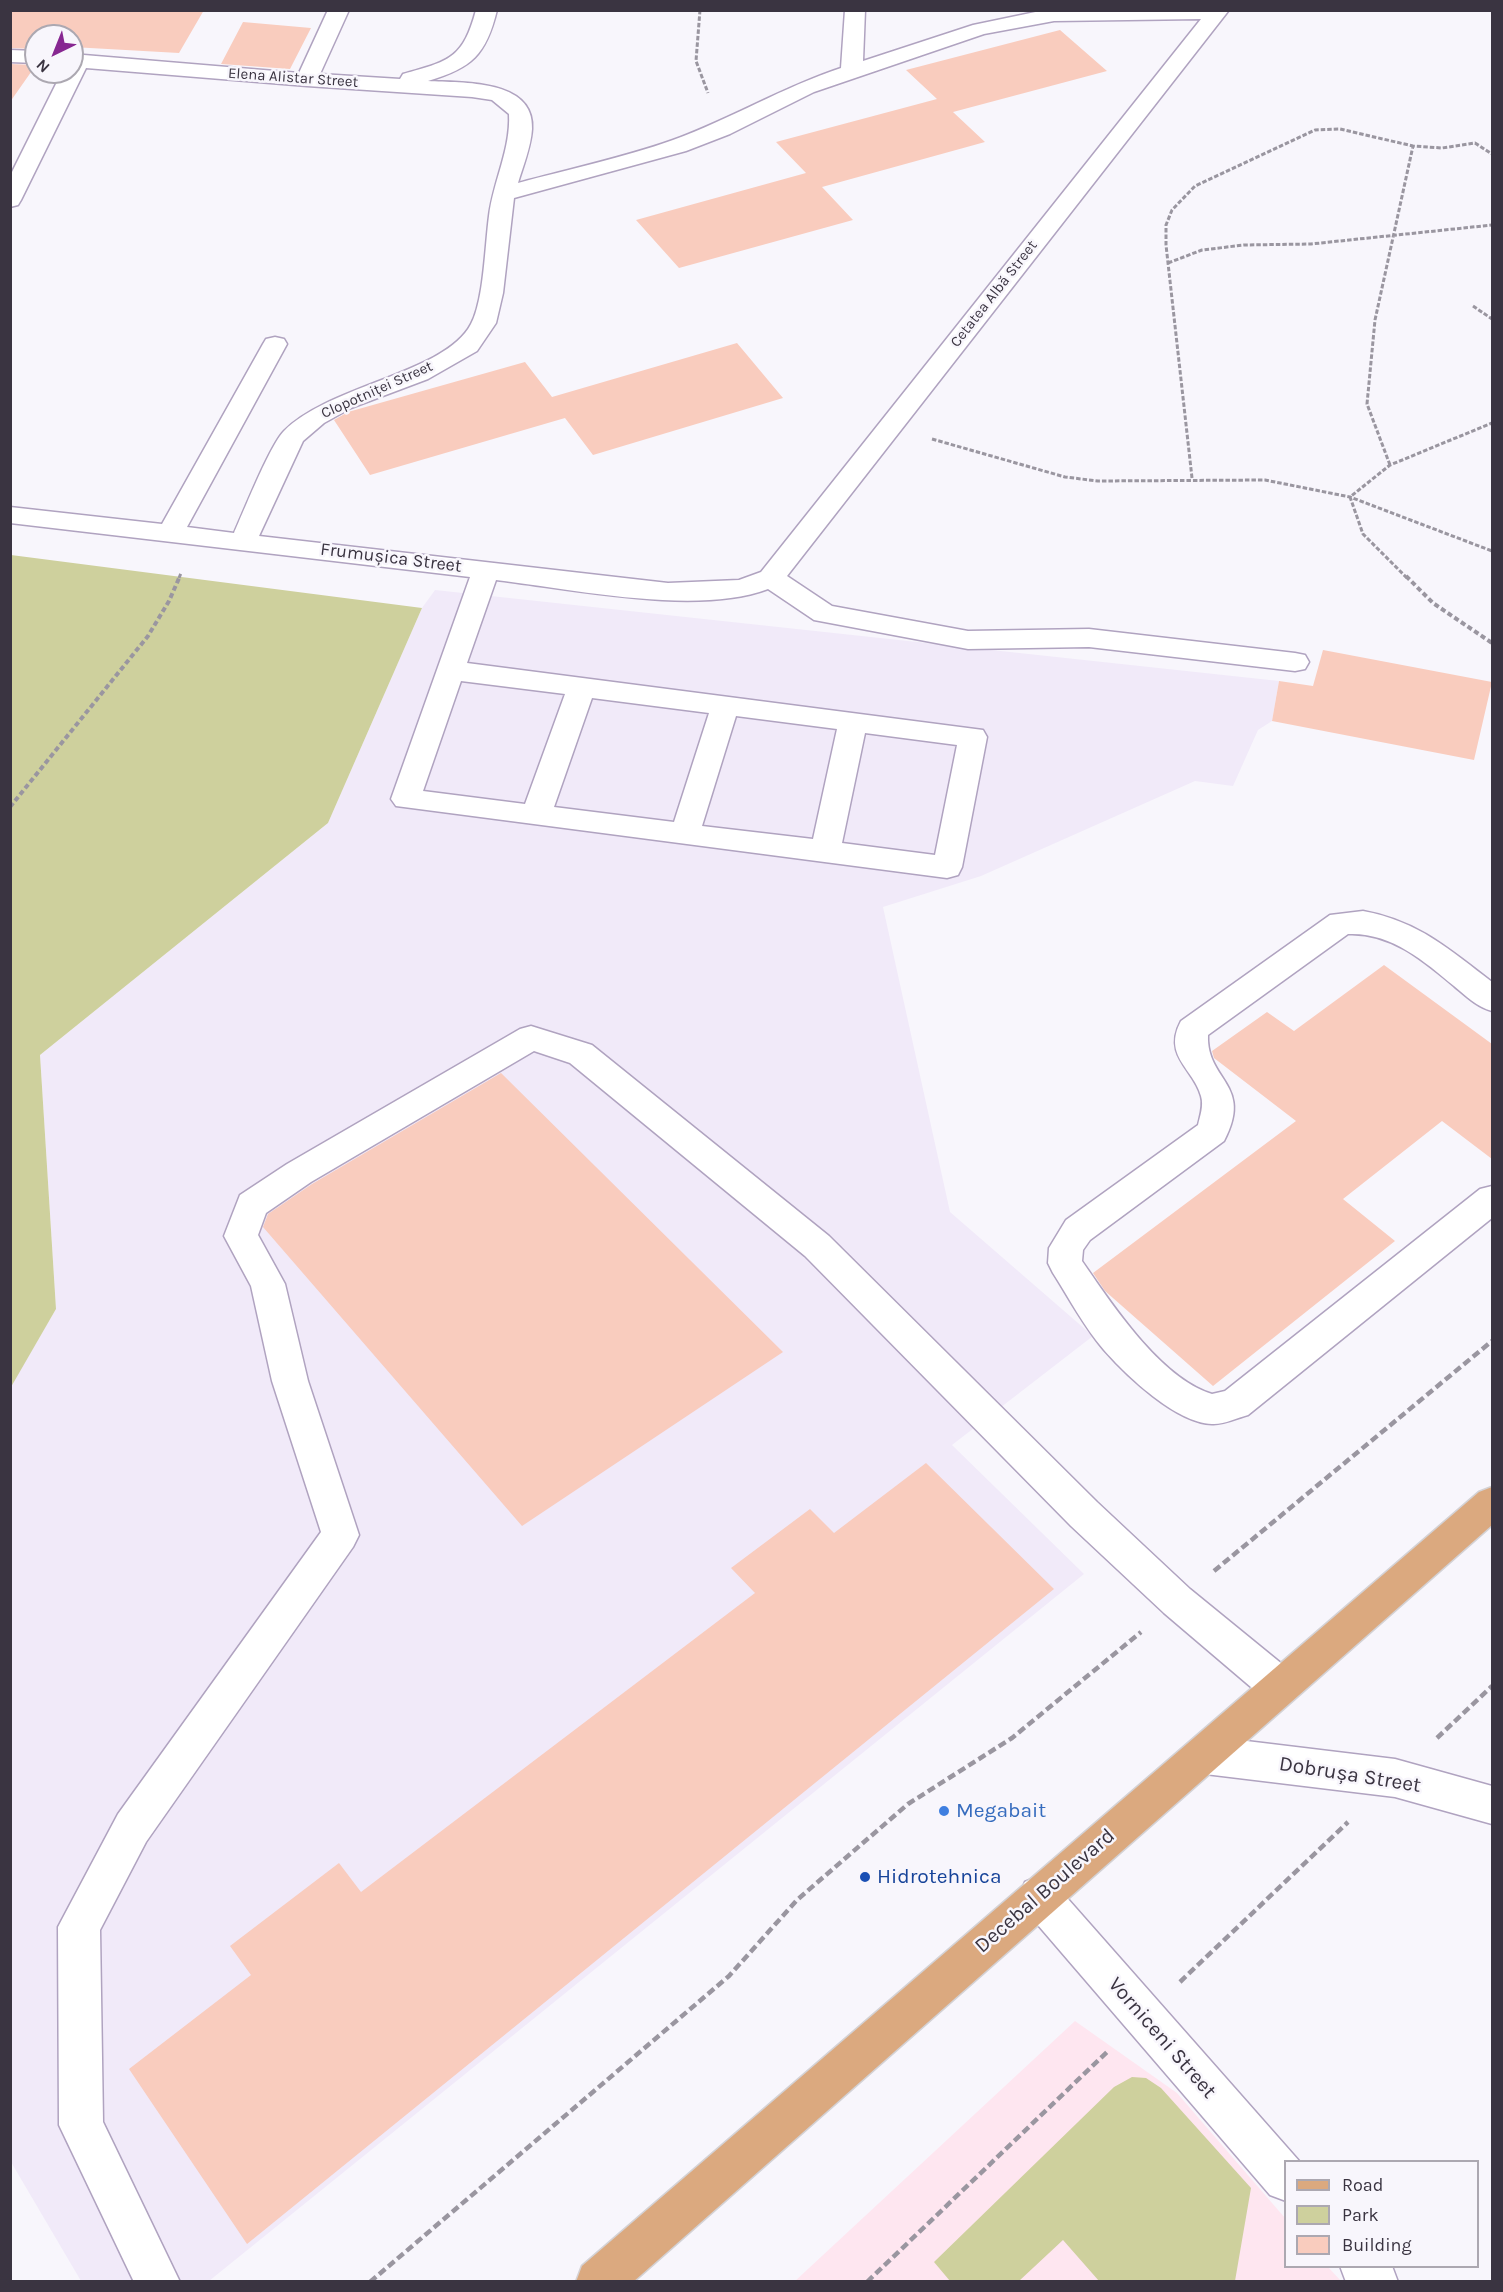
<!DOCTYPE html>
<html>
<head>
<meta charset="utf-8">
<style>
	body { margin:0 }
	#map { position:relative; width:1503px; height:2292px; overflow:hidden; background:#f8f6fc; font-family:Karla,sans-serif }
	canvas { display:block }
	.frame { position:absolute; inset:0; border:12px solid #3a3441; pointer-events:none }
	.legend { position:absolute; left:1284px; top:2160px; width:195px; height:108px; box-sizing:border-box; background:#f8f6fc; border:2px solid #aca8b1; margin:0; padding:8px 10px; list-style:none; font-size:18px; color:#3a3441 }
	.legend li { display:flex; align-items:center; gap:12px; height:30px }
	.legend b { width:30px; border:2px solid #aca8b1 }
	.north { position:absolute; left:24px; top:24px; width:60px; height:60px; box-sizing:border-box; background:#f8f6fc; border:2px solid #aca8b1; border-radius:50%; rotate:223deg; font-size:16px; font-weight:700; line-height:24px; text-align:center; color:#3a3441 }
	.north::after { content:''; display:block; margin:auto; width:21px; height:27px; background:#872791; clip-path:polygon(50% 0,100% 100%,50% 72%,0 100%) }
</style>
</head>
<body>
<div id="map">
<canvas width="1503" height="2292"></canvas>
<div class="frame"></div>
<ul class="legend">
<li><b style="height:8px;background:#dba97f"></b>Road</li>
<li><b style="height:16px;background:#ced09d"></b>Park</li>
<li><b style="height:16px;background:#f9ccbe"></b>Building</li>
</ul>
<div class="north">N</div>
</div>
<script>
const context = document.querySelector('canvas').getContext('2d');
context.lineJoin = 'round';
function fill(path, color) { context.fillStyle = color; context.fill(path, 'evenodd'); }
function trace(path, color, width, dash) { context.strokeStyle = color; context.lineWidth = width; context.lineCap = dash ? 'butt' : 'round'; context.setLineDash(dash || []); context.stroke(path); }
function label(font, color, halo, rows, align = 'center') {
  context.font = font + ' Karla,sans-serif'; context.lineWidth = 5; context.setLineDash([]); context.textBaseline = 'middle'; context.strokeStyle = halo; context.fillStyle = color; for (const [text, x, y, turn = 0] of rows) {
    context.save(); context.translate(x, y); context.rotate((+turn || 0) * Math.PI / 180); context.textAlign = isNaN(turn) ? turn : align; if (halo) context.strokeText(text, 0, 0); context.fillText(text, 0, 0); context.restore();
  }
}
fill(new Path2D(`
	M1075 2021 1177 2093 1285 2218 1286 2266 1328 2267 1341 2281 794 2282Z`), '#fee6f0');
fill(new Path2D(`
	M435 590 1279 681 1272 721 1258 730 1233 786 1195 781 981 876 883 907 950 1212 1093 1336 952 1445 1084 1574 209 2281H81L11 2162 10 1387 56 1309 40 1055 328 823 422 608Z`), '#f1eaf9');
fill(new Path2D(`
	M11 555 422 608 328 823 40 1055 56 1309 11 1387Z
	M1132 2077 1146 2078 1161 2088 1251 2188 1235 2281H1099L1063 2240 1019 2281H950L934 2262 1114 2087Z`), '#ced09d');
fill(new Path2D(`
	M10 10H204L179 53 72 47V36H59V32L56 36H36V49L10 48Z
	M243 22 311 28 290 69 221 64Z
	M1060 30 1107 71 953 112 985 142 822 187 853 220 679 268 636 220 806 173 776 142 937 99 906 70Z
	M10 64 36 65 10 102Z
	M737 343 783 398 593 455 565 418 370 475 334 420 348 412 525 362 552 397Z
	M1323 650 1492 682 1474 760 1272 721 1279 681 1313 686Z
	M1384 965 1492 1044V1159L1442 1121 1343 1199 1395 1241 1213 1386 1105 1291 1093 1273 1296 1121 1214 1058 1212 1051 1267 1012 1294 1031Z
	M501 1073 783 1352 522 1526 263 1227 268 1214 312 1184Z
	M926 1463 1054 1589 247 2244 129 2069 251 1975 230 1946 339 1863 361 1892 755 1593 731 1568 810 1509 834 1533Z`), '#f9ccbe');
const minor = new Path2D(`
	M328 10H349L320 74 400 79 403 74C449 61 463 59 476 10H497C486 55 472 68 428 81 462 83 535 79 532 129 531 147 523 166 518 183 569 169 623 158 673 140 731 119 783 87 841 68L845 10H865L863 61 973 25 1045 10H1229L787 576 832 606 968 631 1089 629 1295 653 1305 655 1309 662 1305 669 1295 671 1089 647 968 649 814 620 768 589C697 616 572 589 496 580L467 663 983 730 987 737 962 867 958 875 947 878 396 806 391 799 470 577 10 523V507L162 524 263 344 266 339 275 337 284 339 287 344 187 527 234 533C244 511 270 445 284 431 329 385 446 373 471 324 484 300 485 245 489 216 493 182 511 149 509 114L492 100 472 97 307 86 86 68 21 200 18 205 10 207V176L62 72H72V54L299 73ZM1201 19 761 572 739 580 668 583 259 536 303 441 324 423 351 408 428 379 477 351 496 323 503 293 514 198 686 151 730 134 814 92 984 34 1054 21ZM461 681 565 694 525 804 423 791ZM592 698 709 713 674 822 554 807ZM736 716 837 729 813 839 702 826ZM865 733 957 745 935 855 842 843Z
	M10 50 36 51V63L10 62Z
	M1363 911C1418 921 1449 949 1492 982V1011C1477 1007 1466 996 1454 986 1423 960 1390 932 1348 934L1208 1035C1206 1081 1254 1084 1224 1141L1090 1240 1083 1250 1082 1261C1111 1303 1160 1378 1212 1394L1225 1391 1480 1189 1492 1186V1218L1248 1415C1237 1418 1223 1425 1212 1424 1176 1423 1126 1375 1104 1350 1084 1327 1069 1298 1053 1273L1048 1263 1049 1248 1066 1220 1198 1125C1200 1116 1204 1106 1201 1096 1194 1069 1162 1056 1181 1021L1330 915Z
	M531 1026 592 1045 829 1236 1097 1502 1190 1589 1293 1673 1298 1686 1293 1699 1279 1704 1265 1699 1164 1613 1071 1526 805 1256 570 1063 534 1051 311 1182 266 1213 258 1235 285 1284 308 1381 359 1535 353 1547 146 1842 100 1930 103 2122 180 2282H134L59 2125 58 1927 118 1814 321 1532 272 1381 251 1286 224 1236 240 1195 287 1164 520 1029Z
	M1205 1736 1395 1759 1492 1786V1824L1395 1797 1205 1774 1191 1768 1185 1755 1191 1742Z
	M1039 1876 1053 1882 1300 2162H1286V2201L1270 2195 1025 1910 1019 1896 1025 1882Z
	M1340 2266H1392L1398 2282H1346Z`);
const major = new Path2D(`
	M1492 1487V1525L633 2282H576L582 2266 1479 1492Z`);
trace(minor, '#b0a3c0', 3);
trace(major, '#d4d2d5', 3);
trace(new Path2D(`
	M700 10 696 61 708 93
	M1168 263 1202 250 1244 245 1311 244 1492 225
	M1473 306 1492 319
	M932 439 1065 477 1098 481 1265 480 1350 497 1492 551
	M1390 465 1367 404 1375 320 1413 146 1442 148 1475 143 1492 154
	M1192 478 1166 245V225L1172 210 1195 186 1315 130 1340 129 1413 146
	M179 578 181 573
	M1407 578 1363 534 1350 497 1390 465 1492 423`), '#9a96a0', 3, [4.5, 2]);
trace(new Path2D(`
	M1406 576 1433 603 1492 643
	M10 807 148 636 169 601 180 576`), '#9a96a0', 4, [5, 3]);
trace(new Path2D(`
	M1214 1571 1492 1341
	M1437 1738 1492 1686
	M1180 1982 1348 1822
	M370 2282 729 1976 797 1900 908 1804 1012 1738 1141 1632
	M867 2282 1107 2052`), '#9a96a0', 4.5, [8, 4]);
fill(minor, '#fff');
fill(major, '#dba97f');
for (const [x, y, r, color] of [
	[944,1811,6,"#3f7fe0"],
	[865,1877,6,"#1a4fb4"]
]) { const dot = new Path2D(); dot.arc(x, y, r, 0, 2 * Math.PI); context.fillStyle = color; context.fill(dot); trace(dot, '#f8f6fc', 2); }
label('15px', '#3a3441', '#f8f6fc', [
	["Elena Alistar Street",293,78,4],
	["Cetatea Albă Street",994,294,-52],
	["Clopotniței Street",377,390,-24]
]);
label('18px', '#3a3441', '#f8f6fc', [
	["Frumușica Street",391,558,7]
]);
label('21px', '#3a3441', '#f8f6fc', [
	["Dobrușa Street",1350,1775,9],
	["Decebal Boulevard",1045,1891,-41],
	["Vorniceni Street",1162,2038,49]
]);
label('21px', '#366cbe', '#f8f6fc', [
	["Megabait",956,1811]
], 'left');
label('21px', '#164399', '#f8f6fc', [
	["Hidrotehnica",877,1877]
], 'left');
</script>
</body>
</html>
